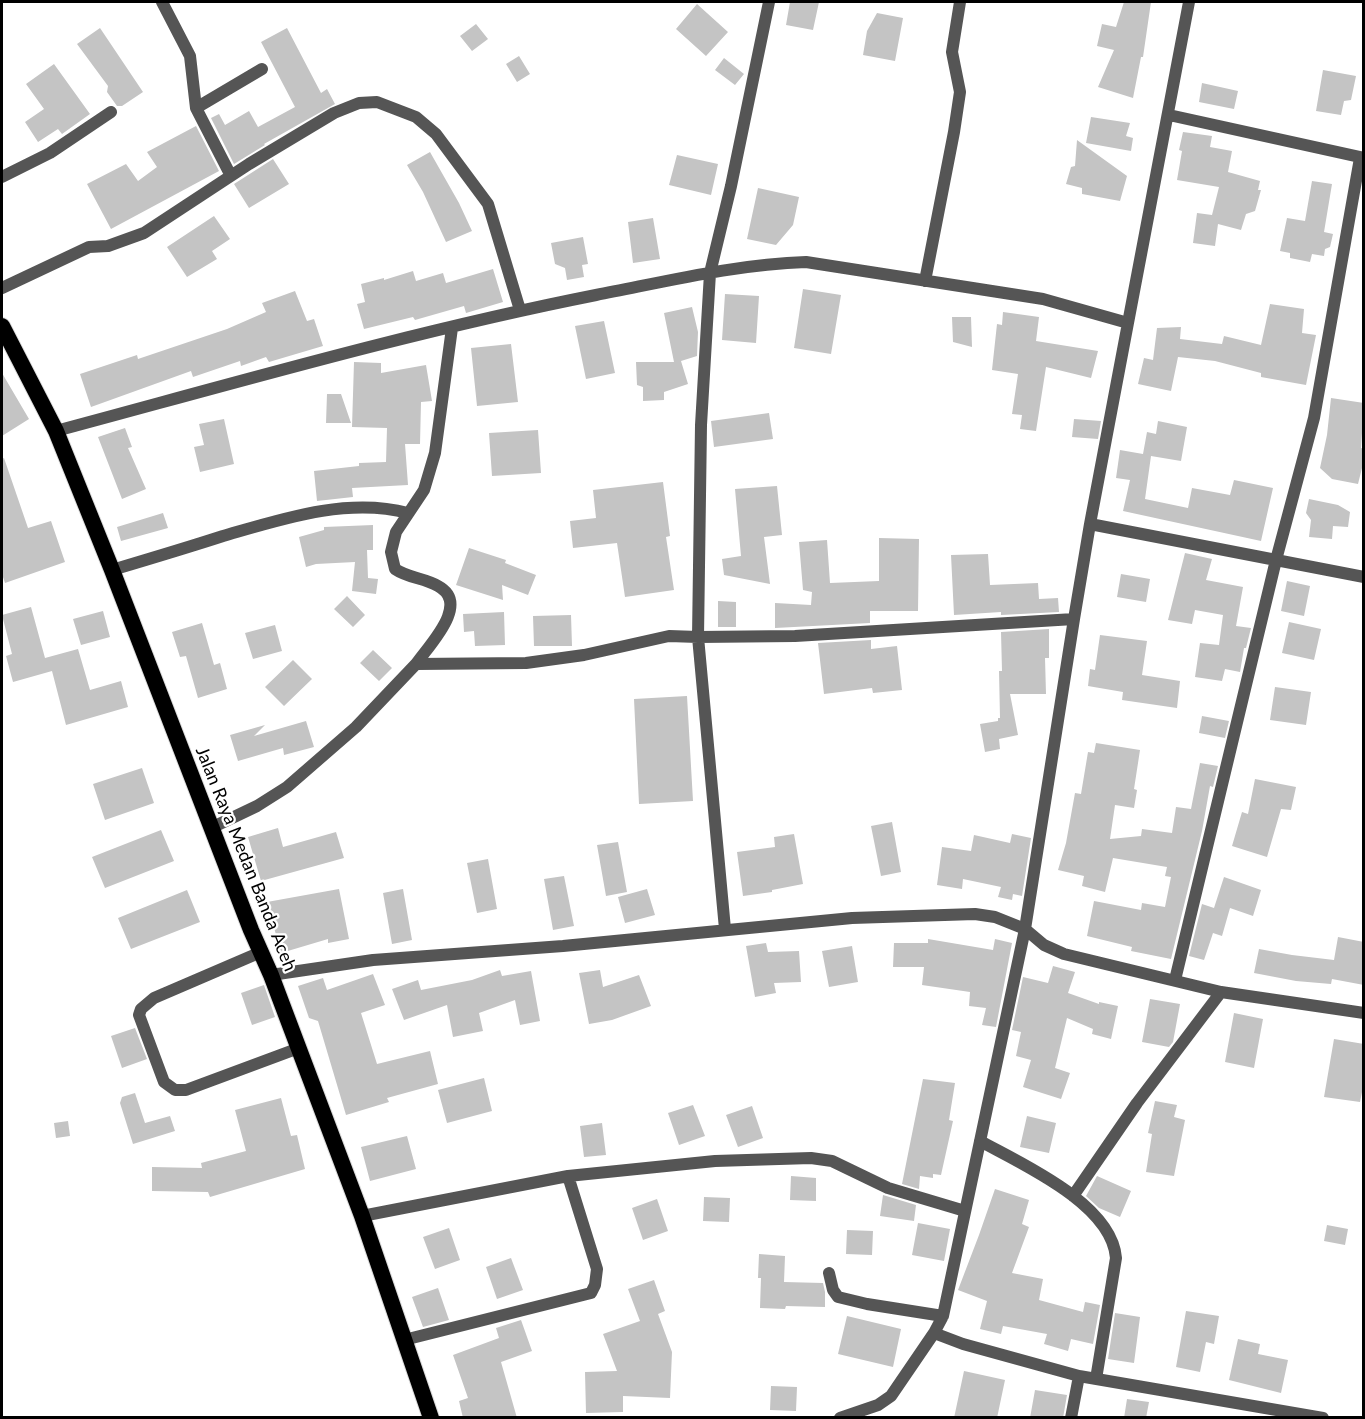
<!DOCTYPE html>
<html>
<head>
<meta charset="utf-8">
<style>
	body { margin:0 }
	#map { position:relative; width:1365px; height:1419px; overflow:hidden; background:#fff; font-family:Lato,sans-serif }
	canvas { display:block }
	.frame { position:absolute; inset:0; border:3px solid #000; pointer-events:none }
</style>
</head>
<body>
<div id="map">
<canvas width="1365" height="1419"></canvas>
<div class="frame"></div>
</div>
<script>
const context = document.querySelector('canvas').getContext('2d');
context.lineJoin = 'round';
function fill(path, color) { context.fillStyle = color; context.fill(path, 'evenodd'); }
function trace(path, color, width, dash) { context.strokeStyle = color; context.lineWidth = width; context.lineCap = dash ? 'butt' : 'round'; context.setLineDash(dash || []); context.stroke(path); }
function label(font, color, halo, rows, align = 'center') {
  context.font = font + ' Lato,sans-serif'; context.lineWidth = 4.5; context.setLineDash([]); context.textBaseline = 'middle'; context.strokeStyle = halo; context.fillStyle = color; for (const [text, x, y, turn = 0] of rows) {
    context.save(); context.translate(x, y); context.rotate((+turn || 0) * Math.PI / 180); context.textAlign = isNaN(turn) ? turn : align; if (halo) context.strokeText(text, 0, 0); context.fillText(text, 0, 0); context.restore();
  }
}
fill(new Path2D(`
	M790 2H819L813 30 786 25Z
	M1124 2H1151L1143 57H1141L1133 98 1098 87 1114 50 1097 46 1102 24 1116 27Z
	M697 4 728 32 706 56 676 29Z
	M877 13 903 18 895 61 863 55 867 31Z
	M476 24 488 39 472 51 460 36Z
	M100 28 143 92 122 106H117L107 92 108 86 77 44Z
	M287 28 321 93 327 89 335 104 264 144 265 145 234 164 211 118 219 114 225 125 249 111 258 127 295 107 261 42Z
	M519 56 530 74 517 82 506 64Z
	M724 58 744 74 735 85 715 70Z
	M54 64 90 114 62 134 58 129 38 142 25 122 44 109 26 84Z
	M1323 70 1356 76 1351 100 1344 101 1341 115 1316 111Z
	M1202 83 1238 91 1234 109 1199 102Z
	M1091 117 1130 123 1126 136 1133 138 1131 151 1086 143Z
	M196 126 219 171 111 229 87 184 126 164 138 181 157 167 147 152Z
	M1183 132 1212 136 1210 147 1232 151 1228 172 1260 181 1258 190H1261L1255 211 1246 214 1241 230 1218 224 1215 246 1193 243 1197 213 1212 215 1219 187 1177 180 1182 151 1179 150Z
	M1077 140 1127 176 1120 201 1082 194V188L1066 184 1071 167 1075 166Z
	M430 152 459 203 472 231 446 242 423 192 407 165Z
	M677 155 718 164 711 195 669 185Z
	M273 159 289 184 249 208 234 184Z
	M1312 181 1332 184 1324 232 1333 234 1330 247 1325 249 1324 256 1312 254 1310 262 1290 258V253L1280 251 1287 218 1305 221Z
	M758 188 799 197 793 225 776 245 747 239Z
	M214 216 230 239 212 251 217 259 187 277 167 247Z
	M653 218 660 259 633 263 628 222Z
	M583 237 588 264 582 265 584 277 567 280 565 268 555 264 551 243Z
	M493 269 503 302 466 313 464 306 415 320 413 317 364 329 357 304 365 302 361 284 384 278V280L413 271 416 281 443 273 446 283Z
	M803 289 841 295 831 354 794 348Z
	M295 291 307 321 314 319 323 346 269 362 266 357 241 366 240 361 193 377 191 371 91 407 80 374 137 355 138 359 227 329 266 312 262 303Z
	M725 294 759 296 756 343 722 340Z
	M1270 304 1304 309 1302 333 1316 335 1306 385 1261 377V373L1215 361 1178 357 1171 391 1138 384 1144 358 1153 360 1157 328 1181 327 1180 339 1222 344 1224 336 1261 345Z
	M692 307 698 332 697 356 681 361 688 384 664 392V400L643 401V387L637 385 636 362H674L664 313Z
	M1003 312 1039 317 1036 341 1098 351 1091 378 1046 367 1036 431 1020 429 1022 415 1012 414 1018 374 992 370 997 324 1002 325Z
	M952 317H971L972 347 953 342Z
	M604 321 615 373 586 379 575 326Z
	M511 344 518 402 477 406 471 348Z
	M354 362 381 363V373L426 365 432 401 421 402 420 444H405L408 485 352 488 353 497 317 501 314 471 359 466V463L386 462 387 428 352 427Z
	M2 373 29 419 2 436Z
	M327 394H341L351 423H326Z
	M1331 398 1364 403 1361 448 1364 449V460L1358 484 1332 479 1320 468 1327 435Z
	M769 413 773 439 714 447 711 421Z
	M224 419 234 464 200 472 194 447 204 445 199 424Z
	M1074 419 1101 421 1098 439 1072 437Z
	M1158 421 1187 427 1181 461 1151 456 1145 499 1188 508 1192 488 1230 495 1234 480 1273 488 1261 541 1123 511 1130 480 1116 478 1120 450 1143 454 1147 432 1156 434Z
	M125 428 132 447 128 448 146 489 122 499 98 437Z
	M538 430 541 473 492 476 489 433Z
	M4 458 28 528 51 521 65 562 5 583 2 574V459Z
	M663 482 670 536 666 537 674 590 625 597 617 543 573 548 570 521 596 518 593 490Z
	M777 486 782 535 764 537 770 584 724 575 722 559 741 556 735 489Z
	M1309 499 1338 505 1350 512 1348 527 1333 526 1332 539 1309 537 1311 520 1306 513Z
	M163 513 168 528 121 541 117 527Z
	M373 525V550H367L368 578 378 579 376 594 352 591 355 562 316 564 306 567 299 537 324 530V527Z
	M879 538 919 539 918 611H870V623L775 628V603L811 605 812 592 803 590 799 542 827 540 830 583 879 581Z
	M469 548 506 560 505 563 536 575 528 595 502 585 503 600 456 585Z
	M1185 553 1212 559 1206 580 1243 587 1236 626 1251 628 1246 648H1244L1240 672 1225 669 1222 681 1195 677 1200 643 1219 645 1223 615 1195 610 1192 624 1168 620Z
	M988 554 990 585 1038 583 1039 599 1058 598 1059 612 1001 615V612L954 615 951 555Z
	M1121 574 1150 579 1146 602 1117 597Z
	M1287 581 1310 586 1304 616 1281 611Z
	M347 596 365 615 353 627 334 609Z
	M718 601 736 602V627H718Z
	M31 607 45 658 78 649 90 690 121 681 128 707 66 725 52 671 13 682 6 656 12 654 2 615Z
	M103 611 110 637 81 645 73 619Z
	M504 612 505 645 475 646 474 631 464 632 463 614Z
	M571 615 572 646H534L533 616Z
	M1289 622 1321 629 1314 660 1282 653Z
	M202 623 214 665 220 663 227 689 198 698 186 656 180 657 172 632Z
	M275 625 282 651 253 659 245 633Z
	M1049 629V658H1045L1046 694H1010L1018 735 999 739 1000 749 985 752 980 724 998 721V718H1000L999 671H1002L1001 632Z
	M1100 635 1147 641 1142 675 1180 681 1177 708 1122 700 1123 692 1088 686 1090 669 1095 670Z
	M871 640V649L897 646 902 690 873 693 872 688 824 694 818 643Z
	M373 650 392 668 379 681 360 663Z
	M293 660 312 679 284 706 265 687Z
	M1275 687 1311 692 1306 725 1270 720Z
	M687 696 693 801 639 804 634 699Z
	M1202 716 1229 721 1225 738 1199 733Z
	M306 721 314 747 284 755 283 748 238 761 230 735 265 725 254 736Z
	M1096 743 1140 750 1134 789 1137 790 1134 808 1115 805 1110 839 1141 836 1142 829 1172 833 1176 807 1191 809 1200 763 1218 766 1213 787 1210 786 1202 831 1171 959 1131 951 1132 947 1087 936 1094 901 1141 910 1142 903 1165 907 1171 877 1165 876 1167 867 1113 858 1105 892 1082 886 1084 876 1058 870 1066 843 1075 793 1081 794 1088 752 1094 753Z
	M142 768 154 803 105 820 93 784Z
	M1255 779 1296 787 1291 810 1281 809 1267 857 1232 846 1242 812 1248 814Z
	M892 822 901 872 881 876 871 826Z
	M278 828 283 847 336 832 344 858 261 881 248 837Z
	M161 830 174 861 105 888 92 857Z
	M794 834 803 884 772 890V892L743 896 737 852 775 847 774 837Z
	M1012 834 1031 838 1022 896 1013 894 1012 900 998 897 1001 887 963 879 962 889 937 885 942 847 971 851 974 835 1010 843Z
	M618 842 627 892 606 896 597 845Z
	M488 859 497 909 477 913 467 863Z
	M564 876 574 926 553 930 544 879Z
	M1224 877 1261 890 1253 916 1230 908 1222 936 1213 933 1204 960 1189 956 1202 904 1214 908Z
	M339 889 349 939 328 943V939L281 953 267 902Z
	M403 889 412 940 392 944 383 893Z
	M647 889 655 915 625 923 618 897Z
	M187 890 200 922 131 949 118 918Z
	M1338 937 1364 942V985L1332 979 1331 984 1296 981 1254 973 1259 949 1292 955 1334 960Z
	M928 939 993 950 995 939 1012 943 996 1027 982 1025 986 1008 969 1006 970 992 922 985 924 967H893L894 943H928Z
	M766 943 768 952 799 951 801 982 774 983 776 993 755 997 746 946Z
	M852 946 858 982 829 987 822 951Z
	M1053 966 1075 972 1068 993 1099 1004V1002L1118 1006 1111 1039 1092 1034 1093 1029 1067 1018 1055 1068 1070 1073 1061 1099 1023 1087 1031 1060 1016 1056 1021 1032 1012 1030 1023 977 1048 983Z
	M500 970 502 976 531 971 540 1021 520 1025 515 1000 479 1013 483 1031 453 1037 447 1005 404 1020 392 989 418 980 421 990 472 980Z
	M600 970 603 987 639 975 651 1006 612 1020 589 1024 579 973Z
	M373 974 385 1005 361 1013 377 1064 430 1051 438 1084 387 1098 389 1102 346 1115 318 1021 309 1018 298 986 323 978 327 990Z
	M264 985 275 1017 252 1025 241 993Z
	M1150 999 1180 1004 1173 1042 1169 1047 1142 1042Z
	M1234 1013 1263 1019 1254 1068 1225 1062Z
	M135 1028 147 1059 122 1068 111 1036Z
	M1334 1039 1364 1044V1082L1360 1102 1324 1097Z
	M484 1078 492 1111 447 1123 438 1090Z
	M923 1079 955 1083 949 1120 953 1121 941 1175 933 1174V1178L920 1176 919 1189 902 1184Z
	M135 1093 145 1123 170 1116 175 1131 133 1144 120 1103 122 1097Z
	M281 1098 291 1136 297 1135 305 1169 210 1197 208 1192 152 1191V1167L202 1168 201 1163 246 1151 235 1110Z
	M1155 1101 1177 1105 1174 1117 1185 1120 1174 1176 1146 1172 1152 1134 1148 1133Z
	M693 1105 705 1136 679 1145 668 1113Z
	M752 1106 763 1138 738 1147 726 1115Z
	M1027 1116 1056 1123 1049 1153 1020 1147Z
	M68 1121 70 1136 56 1138 54 1123Z
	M602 1123 606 1155 584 1157 580 1126Z
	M407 1136 416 1169 370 1181 361 1147Z
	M791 1176 816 1178V1201L790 1200Z
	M1097 1176 1131 1191 1120 1217 1099 1208 1086 1196Z
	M995 1189 1029 1200 1022 1224 1029 1227 1012 1273 1043 1279 1039 1300 1083 1312 1085 1302 1100 1305 1093 1344 1071 1339 1068 1351 1044 1344 1047 1334 1003 1326 1001 1334 980 1329 987 1301 958 1290 979 1235Z
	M883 1195 916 1205 914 1221 880 1216Z
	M704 1197 730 1198 729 1222 703 1221Z
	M657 1199 668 1231 643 1240 632 1208Z
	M918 1223 950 1229 944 1261 912 1255Z
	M1327 1225 1348 1229 1345 1245 1324 1241Z
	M449 1228 460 1260 435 1269 423 1237Z
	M847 1230 873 1231 872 1255 846 1254Z
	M759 1254 785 1256 784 1282 823 1283 825 1292V1307L786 1306 785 1309 760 1308 761 1278H758Z
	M511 1258 523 1290 497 1299 486 1267Z
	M654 1280 665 1311 658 1314 672 1352 670 1398 623 1396V1412L586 1413 585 1372 617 1371 603 1334 640 1321 628 1289Z
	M438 1288 449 1320 423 1327 412 1297Z
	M1186 1311 1219 1316 1214 1344 1206 1342 1200 1372 1176 1367Z
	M1115 1313 1140 1317 1134 1363 1108 1359Z
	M847 1316 901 1329 893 1367 838 1354Z
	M521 1320 532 1351 501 1362 517 1418H463L459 1401 468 1398 453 1355 499 1338 496 1328Z
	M1238 1339 1260 1344 1258 1354 1288 1360 1281 1393 1229 1380Z
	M964 1371 1005 1380 997 1418H954Z
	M771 1386 797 1387 796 1411 770 1410Z
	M1035 1390 1067 1395 1063 1418H1030Z
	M1127 1399 1149 1402 1146 1418H1124Z`), '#c4c4c4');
const trunk = new Path2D(`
	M2 326 56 431 112 570 251 930 271 975 362 1216 431 1418`);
trace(trunk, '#dbdbdb', 18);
trace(new Path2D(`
	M162 2 190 56 196 108 231 176
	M769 2 731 186 710 273 701 425 698 637 795 636 1074 619 1090 524
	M196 108 262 69
	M1169 115 1364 158
	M2 177 50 153 111 112
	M925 281 954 132 960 92 952 52 960 2
	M2 288 89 247 108 246 144 233 249 164 334 113 359 103 377 102 416 117 436 134 488 204 520 310
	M1128 323 1090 524 1276 560 1314 418 1360 158
	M56 431C235 383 414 331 596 295 664 282 737 264 806 262L1043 299 1128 323 1189 2
	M112 570C149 559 186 548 223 536 282 519 347 497 408 513
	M416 664C429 645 471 604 438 586 424 578 408 578 395 569L391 552 396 532 424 490 435 453 452 328
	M211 828 257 806 287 787 356 727 416 664 526 663 584 655 669 636 698 637 725 929
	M261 952 154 998 141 1009 139 1015 164 1082 175 1090H186L299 1048
	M271 975 373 960 563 946 852 918 975 914 995 917 1025 929 1074 619
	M1175 980 1276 560 1364 577
	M980 1141C1022 1164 1112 1204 1116 1258L1096 1379
	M1073 1196 1137 1103 1221 992
	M362 1216 568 1176 715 1161 811 1158 832 1161 888 1188 965 1211
	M829 1273 833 1290 838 1297 867 1304 943 1316
	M404 1340 591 1293 595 1285 597 1269 568 1176
	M840 1418 878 1405 891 1396 934 1333
	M1071 1418 1079 1376
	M1323 1418 1079 1376 963 1344 934 1333 943 1316 1025 929 1044 945 1064 954 1221 992 1364 1013`), '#555', 12);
trace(trunk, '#000', 16);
label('18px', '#000', '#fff', [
	["Jalan Raya Medan Banda Aceh",246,859,68]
]);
</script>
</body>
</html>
